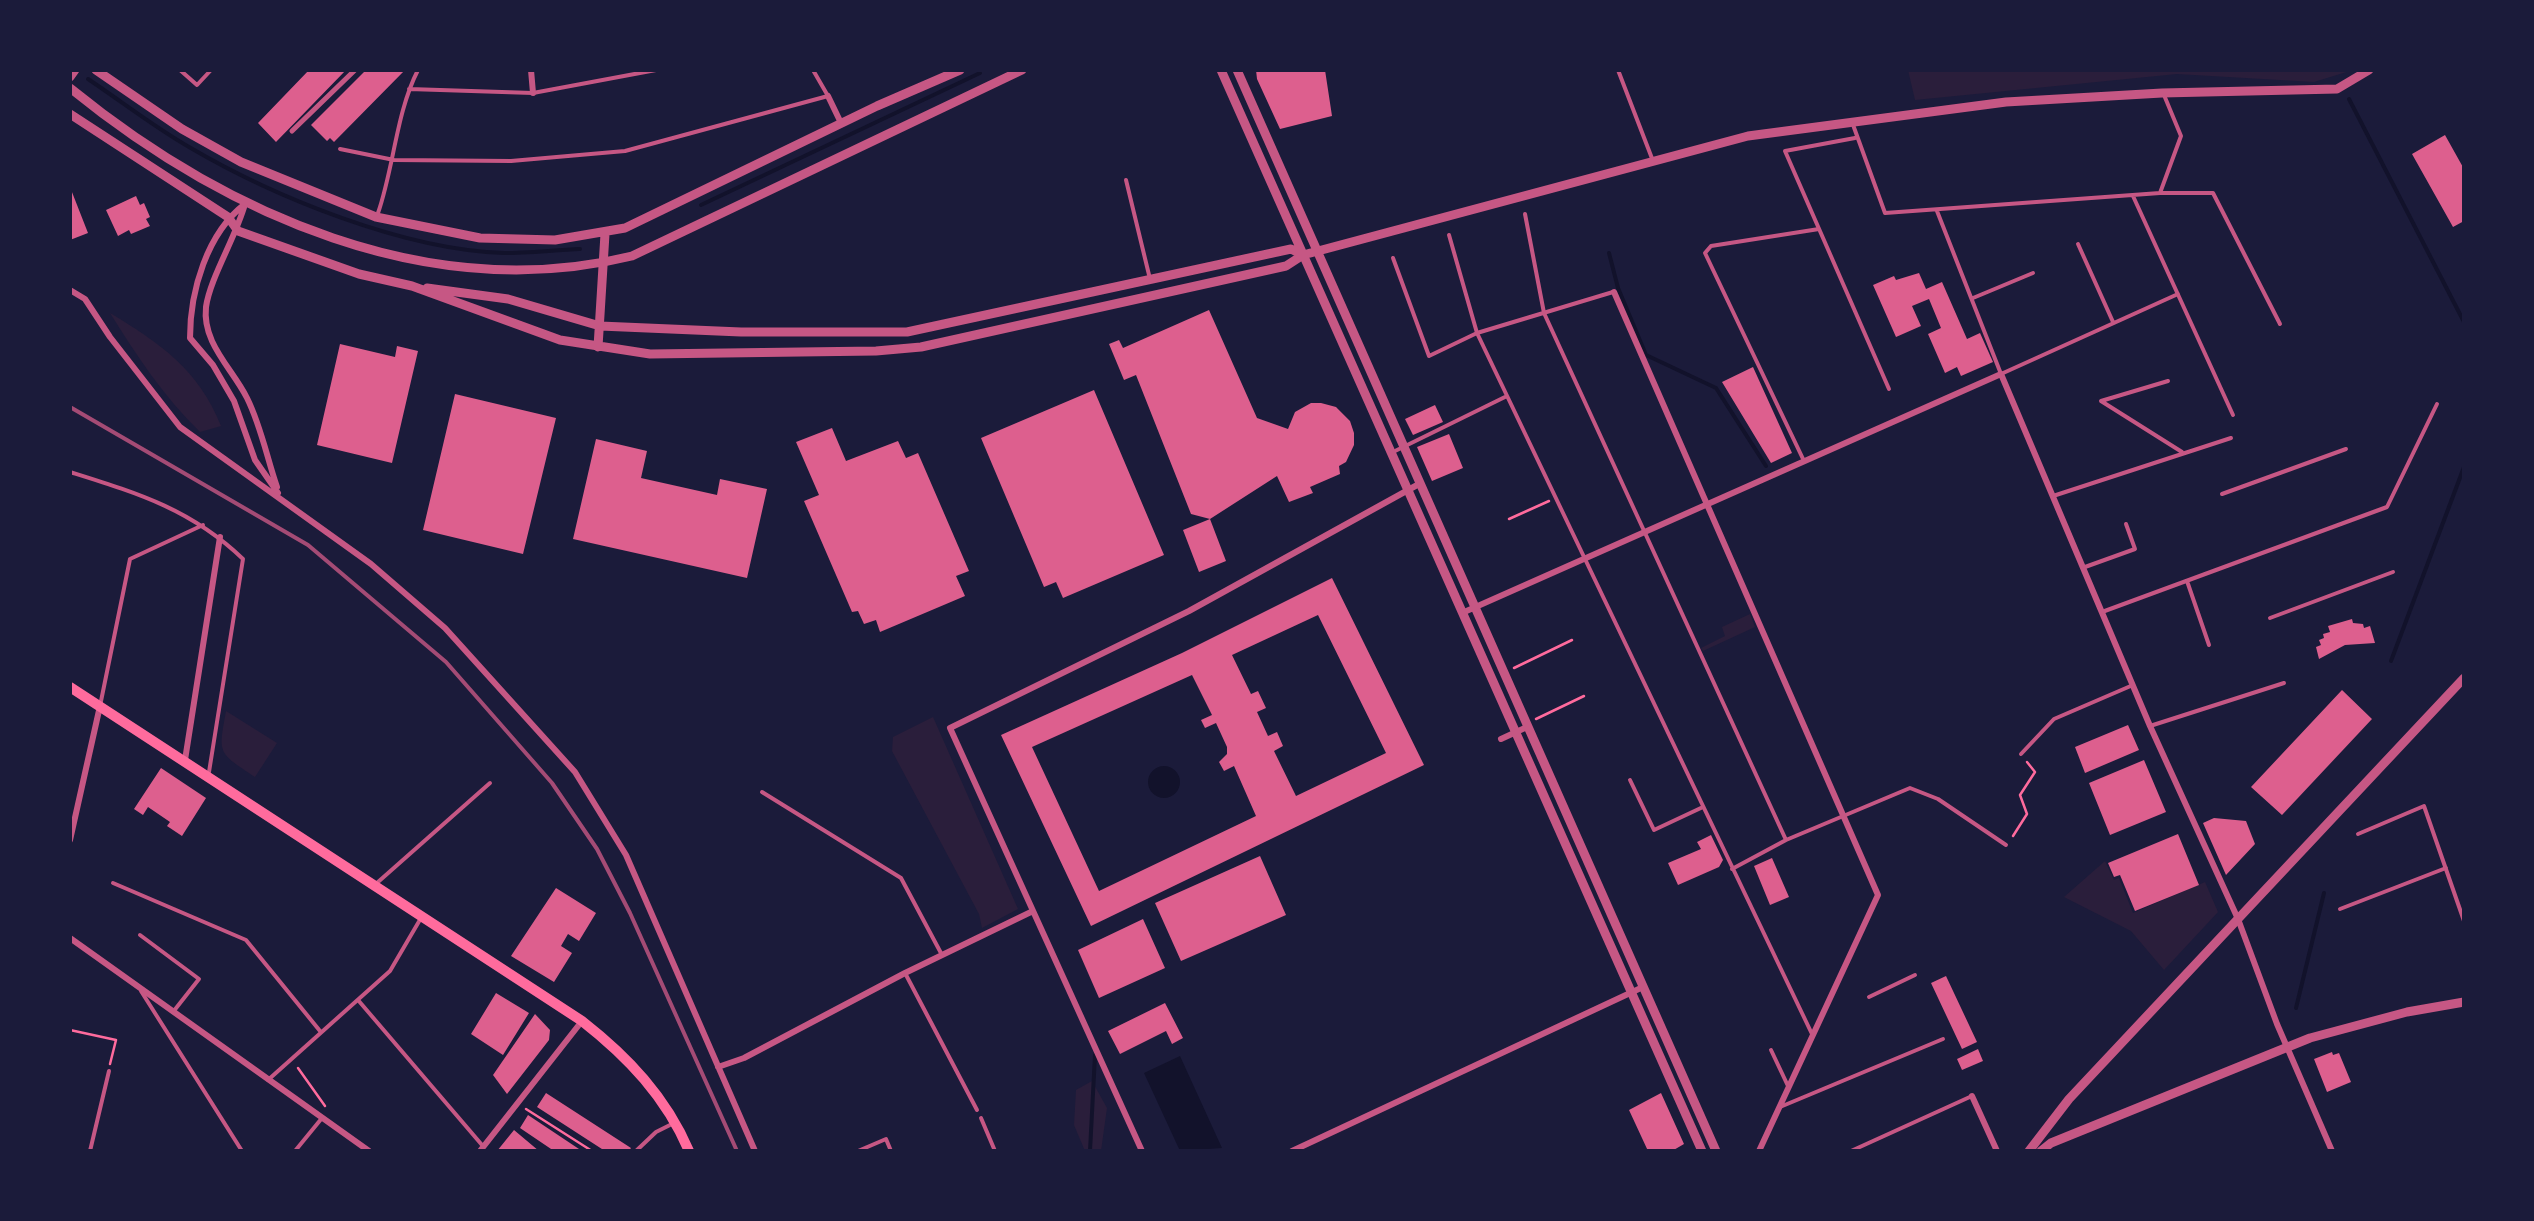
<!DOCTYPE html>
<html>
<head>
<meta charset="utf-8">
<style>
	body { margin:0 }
	#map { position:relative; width:2534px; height:1221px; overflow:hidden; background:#1b1b3a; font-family:Rubik,sans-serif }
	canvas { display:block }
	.frame { position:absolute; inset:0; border:72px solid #1b1b3a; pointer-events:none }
</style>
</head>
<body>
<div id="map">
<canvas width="2534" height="1221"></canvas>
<div class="frame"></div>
</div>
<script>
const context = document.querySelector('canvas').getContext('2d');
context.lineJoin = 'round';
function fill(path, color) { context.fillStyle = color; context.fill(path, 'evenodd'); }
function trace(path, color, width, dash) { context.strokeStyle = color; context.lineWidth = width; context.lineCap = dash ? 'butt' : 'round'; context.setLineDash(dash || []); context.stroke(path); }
fill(new Path2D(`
	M1908 70H2353L2314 82 2177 74 1915 100Z
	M110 313C160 343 199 370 221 426L200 432C163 396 137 356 110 313Z
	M1750 614 1755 627 1703 651 1701 648 1725 636 1722 627Z
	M226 711 277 743 255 777C218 752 218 755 226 711Z
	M933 717 1018 909 982 928 979 914 892 751 893 737Z
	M2105 861 2114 880 2119 878 2133 913 2205 882 2218 912 2164 970 2131 931 2064 897Z
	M1092 1081 1107 1108 1101 1151H1085L1074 1125 1076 1090Z`), '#2a1e3b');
fill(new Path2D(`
	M1148 782a16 16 0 1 1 32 0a16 16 0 1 1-32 0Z
	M1180 1056 1222 1148 1180 1151 1144 1073Z`), '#12122b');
trace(new Path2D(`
	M88 79C121 101 154 127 189 147 274 197 404 250 504 253 529 253 554 250 580 249
	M2349 99 2464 322
	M701 205 980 73
	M1609 253 1618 288 1646 355 1716 388 1766 466
	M2391 661 2464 467
	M2296 1008 2324 893
	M1090 1151 1095 1055`), '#12122b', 4);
fill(new Path2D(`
	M309 70H346L276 142 258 123Z
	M366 70H405L334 142 330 138 327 141 311 125Z
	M1256 70H1325L1332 116 1280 129 1257 79Z
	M2445 135 2464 169V221L2453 227 2412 154Z
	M70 187 88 233 70 240Z
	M136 196 140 205 144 203 150 217 146 219 150 226 131 234 129 230 118 236 106 210Z
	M1919 273 1926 289 1942 282 1967 339 1980 333 1993 362 1961 376 1957 367 1945 373 1928 334 1941 328 1929 299 1912 306 1921 326 1896 337 1873 285 1894 276 1896 280Z
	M1209 310 1257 418 1288 429 1295 412 1311 403H1321L1336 407 1350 421 1354 433V445L1346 462 1339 466 1340 474 1310 487 1313 493 1289 502 1277 476 1210 519 1191 514 1136 375 1124 380 1109 344 1119 340 1123 348Z
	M340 344 395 357 397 346 418 351 392 463 317 445Z
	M1753 367 1792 453 1771 463 1722 382Z
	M1094 390 1164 555 1063 598 1056 582 1044 587 981 438Z
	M455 394 556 418 523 554 423 530Z
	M1435 405 1443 422 1413 435 1405 419Z
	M832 428 846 461 898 441 906 458 918 453 969 571 956 576 965 596 880 632 876 620 864 624 858 611 852 612 804 501 819 495 796 442Z
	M1449 434 1463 468 1432 481 1417 447Z
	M596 439 647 451 641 478 717 495 720 479 767 489 747 578 573 539Z
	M1210 519 1226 561 1199 572 1183 530Z
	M1332 578 1424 765 1091 926 1001 735 1182 653ZM1318 615 1386 753 1296 796 1274 751 1283 746 1277 732 1268 736 1257 712 1266 708 1258 691 1251 694 1232 655ZM1192 675 1212 715 1201 720 1205 728 1216 723 1227 747V754L1219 762 1224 771 1234 766 1256 816 1099 891 1032 747Z
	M2352 619 2353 623 2363 624 2364 628 2370 626 2375 643 2345 645 2319 659 2316 647 2321 645 2319 640 2324 638 2323 634 2330 632 2328 626Z
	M2342 690 2372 719 2282 815 2251 787Z
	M2128 725 2139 750 2085 773 2075 747Z
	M2144 760 2166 812 2110 835 2089 783Z
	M161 768 206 798 182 836 167 826 170 822 148 807 143 815 134 809Z
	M2214 818 2246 821 2255 844 2226 875 2203 823Z
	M2178 834 2199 885 2135 911 2120 875 2114 877 2108 863Z
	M1711 835 1723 860 1719 867 1678 885 1668 863 1701 849 1697 842Z
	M1260 856 1286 915 1181 961 1155 903Z
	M1772 858 1789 897 1770 905 1754 866Z
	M556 888 596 913 579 941 568 934 561 946 572 953 554 982 511 956Z
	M1143 919 1165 968 1099 998 1078 950Z
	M1946 976 1977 1042 1962 1049 1931 983Z
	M496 993 529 1013 503 1055 471 1034Z
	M1165 1003 1183 1038 1172 1044 1166 1031 1120 1054 1108 1031Z
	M535 1014 550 1030 549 1040 507 1094 493 1075Z
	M1978 1049 1983 1061 1962 1070 1957 1059Z
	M2332 1052 2333 1055 2339 1053 2351 1082 2327 1092 2314 1059Z
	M546 1093 631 1148 629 1151H605L537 1107Z
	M1661 1093 1684 1144 1672 1151H1648L1629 1110Z
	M528 1115 582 1151H554L520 1128Z
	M514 1130 539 1151H497Z`), '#dd5f8e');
trace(new Path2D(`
	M1509 519 1549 501
	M1514 668 1572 640
	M1536 719 1584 696
	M2013 836 2027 814 2020 795 2035 772 2027 762
	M70 1030 116 1040 110 1064
	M298 1068 325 1106
	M526 1109 592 1151`), '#ff6b9d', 2.5);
trace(new Path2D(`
	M180 70 197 85 211 70
	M1618 70 1653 161
	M409 89 533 93 656 70
	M1852 122 1885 213 2160 193H2213L2280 324
	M1855 138 1785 151 1889 389
	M340 149 394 160 511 161 625 151 828 96 813 70
	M1126 180 1150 279
	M2160 193 2181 136 2164 95
	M2133 196 2233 415
	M1937 211 2001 374 2178 294
	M378 213C394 167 396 113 418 70
	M1525 214 1544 313 1786 840
	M1449 235 1477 333 1812 1034
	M2078 244 2113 322
	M1393 258 1429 356 1477 333 1613 292
	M1973 298 2033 273
	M2168 381 2101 401 2182 452
	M1391 453 1507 396
	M1804 461 1705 253 1711 246 1819 229
	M70 472C137 493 191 509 243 559L209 772
	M2222 494 2346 449
	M2053 496 2231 438
	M2085 567 2135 549 2126 524
	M2187 581 2209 645
	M2102 612 2387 507 2437 404
	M2270 618 2393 572
	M100 706 130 559 203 525
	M2150 726 2284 683
	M2021 754 2054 719 2133 685
	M1630 780 1654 830 1703 807
	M762 792 901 878 942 955
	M2358 834 2424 806 2464 921
	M1732 869 1786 840 1910 788 1938 799 2006 845
	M378 882 490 783
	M113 883 246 940 320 1031
	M2340 909 2446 868
	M140 935 199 979 173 1012
	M905 973 977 1110
	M141 991 242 1151
	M1869 997 1915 975
	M358 1000 482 1145
	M1771 1050 1788 1086
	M268 1080 390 971 421 918
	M1780 1107 1943 1039
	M981 1118 995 1151
	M90 1151 109 1071
	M295 1151 322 1118
	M636 1151 656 1132 672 1124
	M858 1151 886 1139 891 1151
	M1851 1151 1972 1096`), '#c65784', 4);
trace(new Path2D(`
	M292 131 355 70`), '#c65784', 5);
trace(new Path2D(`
	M531 70 533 93
	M828 96 841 123
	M245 204C207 233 190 291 190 338L213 365 234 401 255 460 278 493
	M245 204C236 237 210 278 206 307 202 343 232 368 247 398 261 426 267 458 277 487
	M70 290 85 299 110 337 180 427 371 564 445 628 575 772 626 855 755 1151
	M1614 292 1878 895 1759 1151
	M1462 613 2001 374 2150 726 2238 919 2277 1024 2332 1151
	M1501 739 1527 727
	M185 760 220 537
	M70 840 100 706
	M70 938 369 1151
	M718 1067 744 1058 905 973 1033 911
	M1972 1096 1997 1151
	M480 1151 582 1021
	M1142 1151 950 728 1189 611 1419 484
	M1292 1151 1643 987`), '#c65784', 6);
trace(new Path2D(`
	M96 70 182 129 241 162 376 217 480 238 555 240 625 228 877 106 960 70
	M1221 70 1702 1151
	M1237 70 1716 1151
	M70 77 75 70
	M70 88C225 214 429 306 632 256L1022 70
	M70 114 228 217 238 231 359 274 412 286 560 340 650 354 876 351 921 347 1286 266 1303 255 1748 136 2006 102 2162 93 2337 89 2369 70
	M427 288 508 299 600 326 741 332H907L1291 249 1301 254
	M598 347 605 234
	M2029 1151 2069 1099 2464 678
	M2041 1151 2051 1143 2310 1038 2407 1012 2464 1002`), '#c65784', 9);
trace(new Path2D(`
	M70 687 582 1021C628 1057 666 1097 689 1151`), '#ff6b9d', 10);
trace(new Path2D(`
	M70 407 308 545 446 662 552 783 597 849 630 913 737 1151`), '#a44b75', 4);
</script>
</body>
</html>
